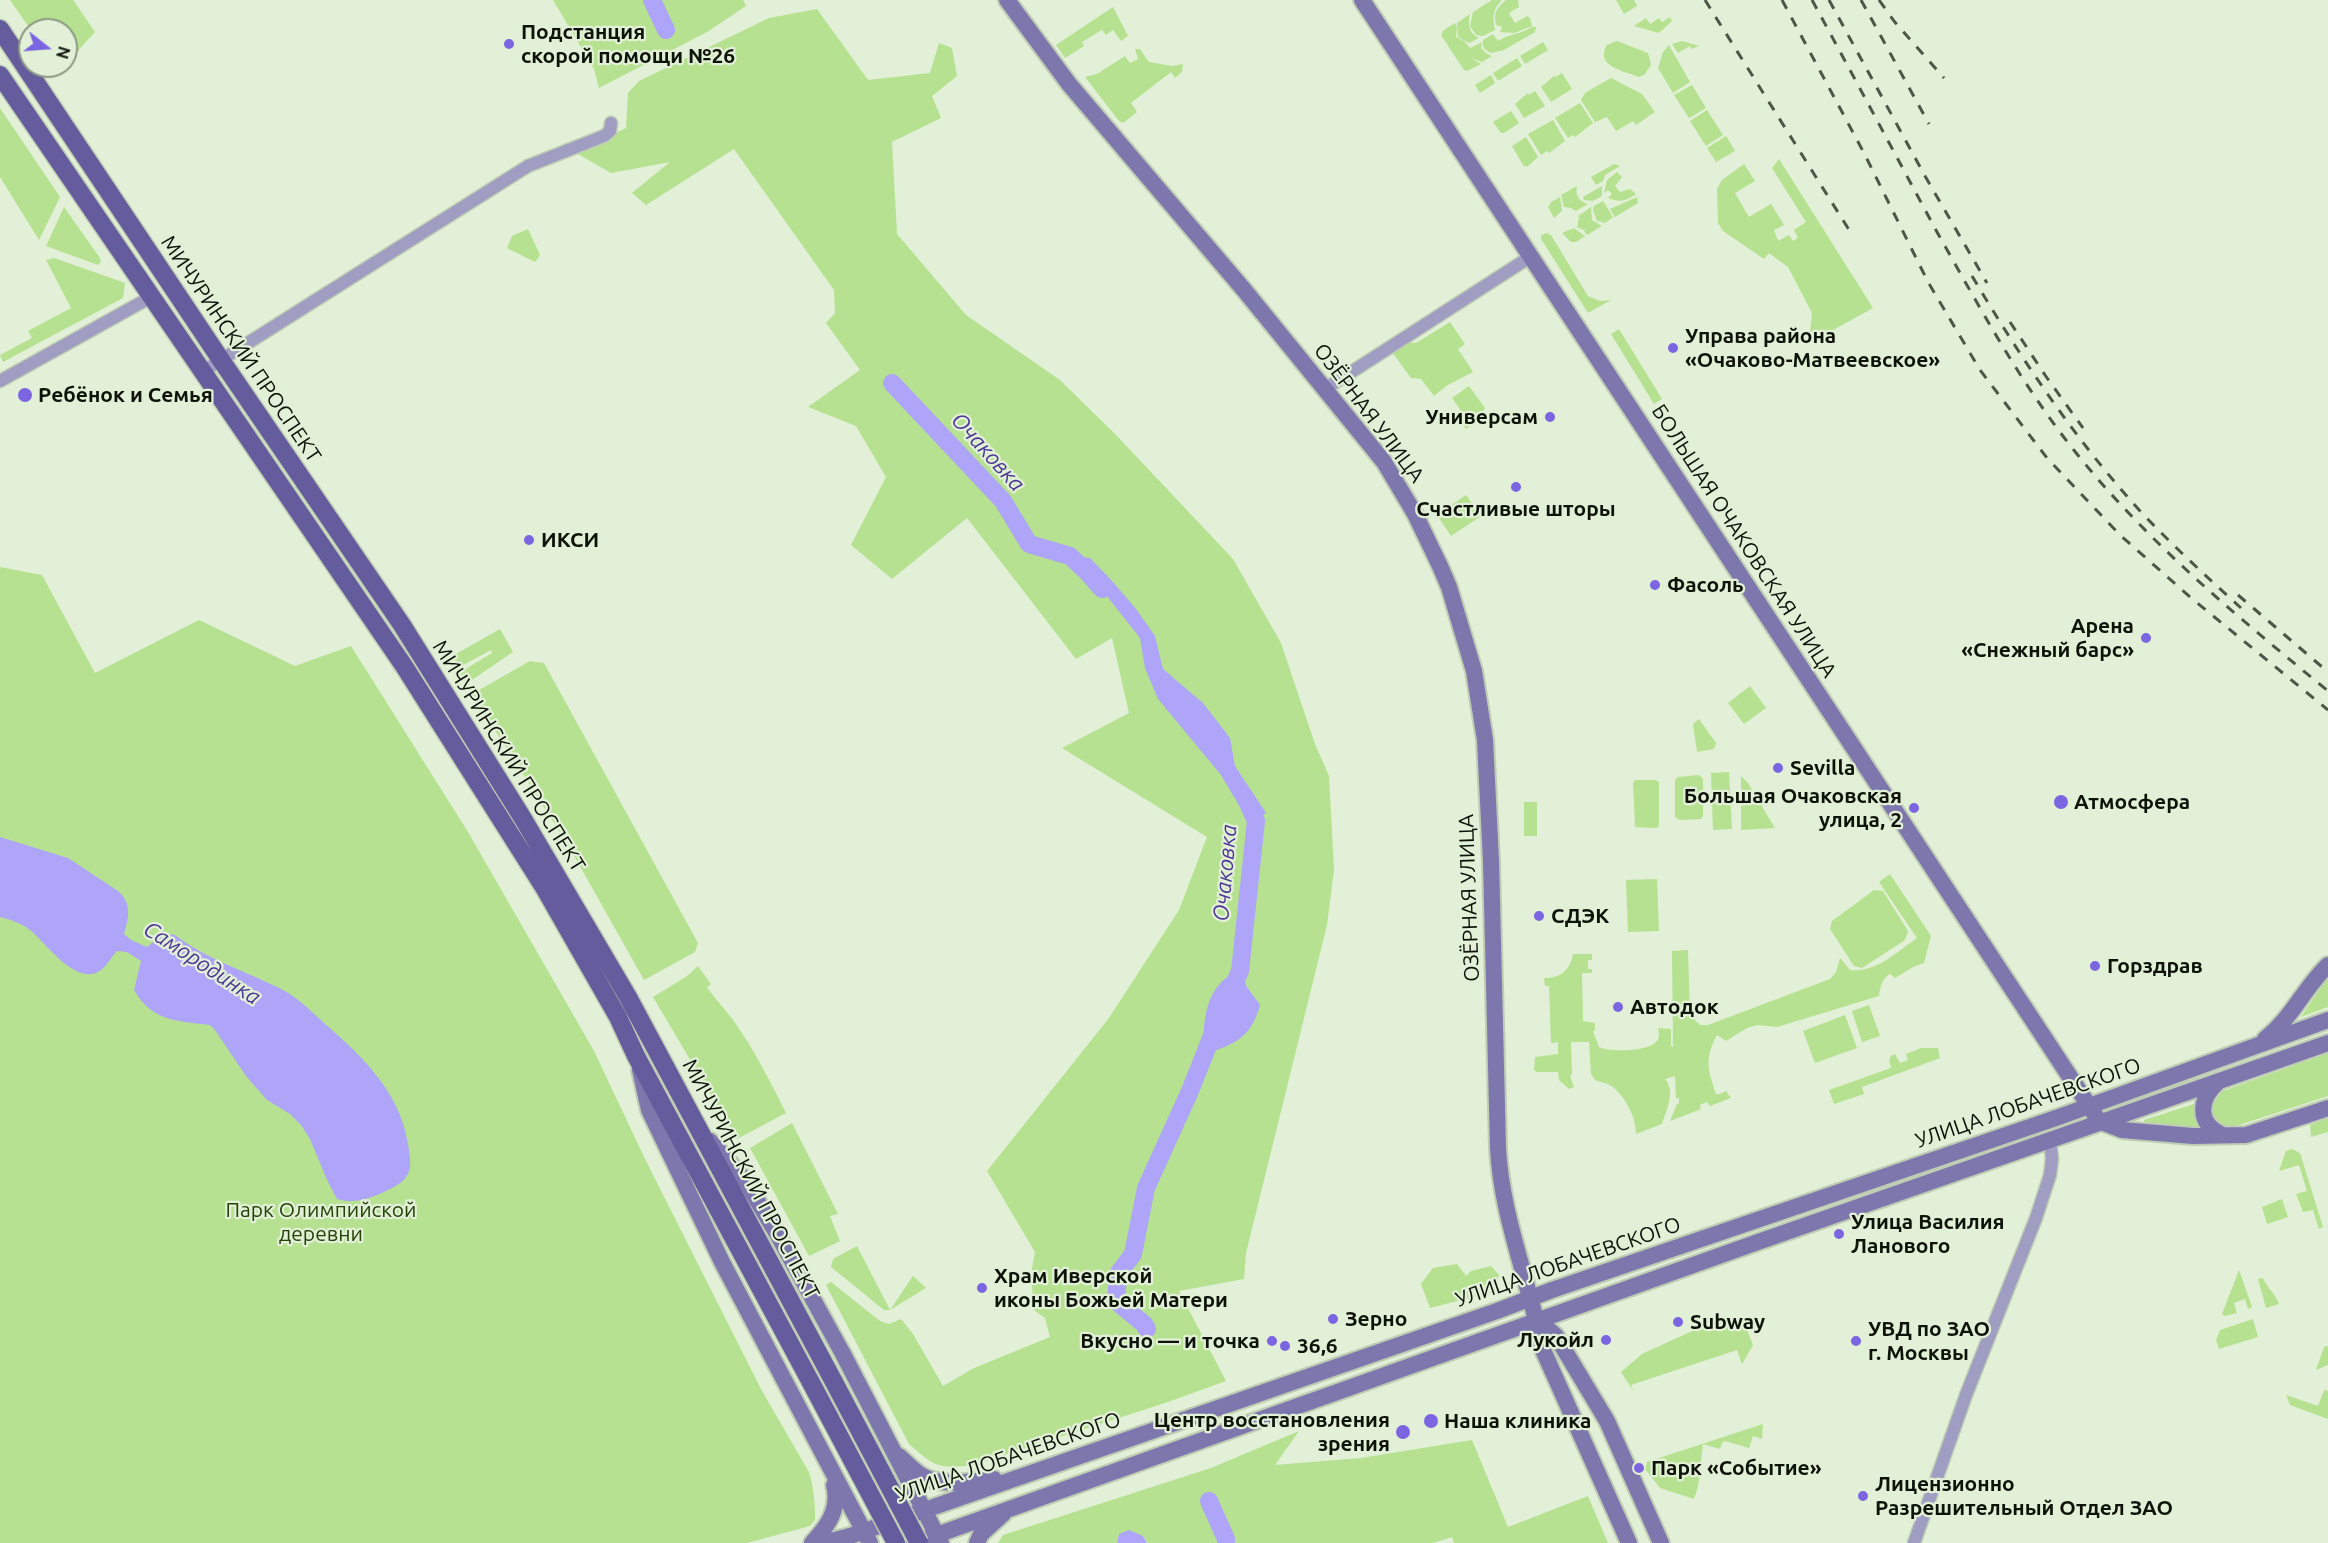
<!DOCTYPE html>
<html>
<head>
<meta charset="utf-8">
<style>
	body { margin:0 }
	#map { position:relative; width:2328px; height:1543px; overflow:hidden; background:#e1f0d6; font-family:Ubuntu,sans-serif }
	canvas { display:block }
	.north { position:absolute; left:18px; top:18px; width:60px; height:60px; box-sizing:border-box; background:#e1f0d6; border:2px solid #8d9884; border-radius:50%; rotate:107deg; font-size:16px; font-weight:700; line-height:24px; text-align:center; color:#0e130a }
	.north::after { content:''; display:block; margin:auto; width:21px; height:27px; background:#7c65e0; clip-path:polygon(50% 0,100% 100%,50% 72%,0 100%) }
</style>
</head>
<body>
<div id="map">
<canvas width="2328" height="1543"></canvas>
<div class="north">N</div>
</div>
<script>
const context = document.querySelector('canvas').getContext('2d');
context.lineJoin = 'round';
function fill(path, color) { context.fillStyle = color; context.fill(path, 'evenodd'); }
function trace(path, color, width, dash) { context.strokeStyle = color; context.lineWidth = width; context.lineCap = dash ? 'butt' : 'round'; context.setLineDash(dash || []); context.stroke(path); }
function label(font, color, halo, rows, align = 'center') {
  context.font = font + ' Ubuntu,sans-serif'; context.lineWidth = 4.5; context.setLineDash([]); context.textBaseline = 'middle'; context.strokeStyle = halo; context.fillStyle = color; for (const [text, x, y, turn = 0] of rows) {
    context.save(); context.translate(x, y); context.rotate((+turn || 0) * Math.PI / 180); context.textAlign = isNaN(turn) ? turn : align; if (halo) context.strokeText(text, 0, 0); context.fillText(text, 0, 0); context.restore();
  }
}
fill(new Path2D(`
	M10 0H73L95 32 66 64V30H31Z
	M553 0H743L746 6 707 32 599 88 594 69Z
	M1492 0H1502C1492 10 1493 17 1495 30L1483 36 1476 35 1470 26 1473 12Z
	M1506 0H1518L1519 7 1509 13 1515 23 1527 16 1530 18 1532 26 1514 33 1500 32 1502 27 1496 25C1493 12 1497 8 1506 0Z
	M1616 0H1634L1637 6 1624 14Z
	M1113 7 1128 36 1121 41 1113 30 1106 35 1102 30 1082 42 1084 46 1065 58 1056 45Z
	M817 9 868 80 930 73 939 43 952 48 957 76 932 96 941 118 892 142 897 234 966 315 1060 380 1117 436 1233 559 1281 643 1315 744 1329 776 1334 870 1327 925 1246 1253 1244 1279 1179 1291 1226 1381 1168 1402 973 1465C938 1469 935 1467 909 1444L826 1285 831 1282 880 1321 889 1324 901 1319 913 1334 943 1386 974 1368 1050 1337 1045 1318 1034 1310 1031 1274 1035 1252 987 1171 1109 1018 1179 910 1207 837 1062 748 1129 713 1112 638 1076 659 967 518 892 579 851 545 886 477 856 426 808 407 860 370 826 323 835 313 834 290 734 149 646 205 632 193 670 162 611 173 576 153 626 128 628 93 639 81 769 18ZM1240 972 1247 987 1259 1005 1210 998Z
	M1470 14C1468 24 1468 33 1479 38L1469 43 1458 37 1457 23Z
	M1670 17 1672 21 1659 33 1634 26 1646 18 1650 24 1659 18 1662 22Z
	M1455 23 1457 28 1456 37 1464 41 1470 48 1482 42 1481 48 1487 54 1492 56 1482 62 1471 58 1481 64 1467 71 1464 70 1441 35 1444 30Z
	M1532 27H1536L1535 32 1504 50 1491 53C1484 50 1482 47 1483 40L1493 34 1498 41C1509 34 1521 34 1532 27Z
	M1617 41 1648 53 1651 65 1644 75 1639 77C1624 71 1594 66 1607 45Z
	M1682 41 1699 46 1692 49 1690 46 1678 53 1672 44Z
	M1543 42 1548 50 1525 64 1520 56Z
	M1669 45 1690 82 1673 93 1658 68 1663 52Z
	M1135 49H1140L1149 62 1172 66 1183 64 1182 72 1175 78 1171 72 1131 103 1137 112 1123 123 1119 121 1085 77 1097 74 1125 56 1130 63 1138 59Z
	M1517 58 1522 66 1498 81 1493 73Z
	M1562 73 1572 89 1551 102 1541 87 1554 76 1556 77Z
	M1491 75 1495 83 1480 93 1475 85Z
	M1611 78 1642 94 1655 112 1636 125 1633 121 1616 131 1607 117 1595 122 1581 100 1585 93Z
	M1692 85 1706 108 1689 118 1674 95Z
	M1535 91 1545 106 1524 118 1515 104 1528 93 1529 95Z
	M1580 103 1593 123 1575 137 1573 135 1568 138 1555 118Z
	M0 108 60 197 39 240 0 177Z
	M1707 110 1723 135 1706 146 1690 121Z
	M1511 111 1519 123 1504 133H1501L1493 122Z
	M1553 120 1565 141 1549 153 1547 151 1541 155 1528 134Z
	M1726 136 1735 151 1716 162 1707 148Z
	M1526 137 1538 157 1527 167 1523 165 1512 146Z
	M1779 159 1873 308 1815 340 1810 333 1812 313 1788 267 1769 253 1764 259 1723 231 1718 223 1717 189 1722 180 1744 164 1755 181 1735 193 1749 217 1771 204 1784 225 1774 230 1778 241 1789 235 1793 241 1798 238 1794 230 1806 222 1772 168Z
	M1614 164 1620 166 1605 175 1603 181 1596 185 1591 177Z
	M1617 172 1622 177 1615 186 1620 192 1630 189 1636 194C1626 201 1620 203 1608 198L1612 194 1608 190 1604 193 1607 180Z
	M1577 186C1575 195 1579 202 1588 204L1576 211 1571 208 1564 207 1561 195Z
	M1602 186V196L1593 201 1584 200 1583 197Z
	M1560 197 1562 211 1554 218 1548 207 1551 202Z
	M1637 197 1638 203 1615 217 1610 209Z
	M1603 201 1613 217 1605 223 1597 221 1593 210 1594 206Z
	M64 207 100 258 101 262 98 265 46 246Z
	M1591 207 1592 220 1602 226 1587 235 1584 231 1586 229 1583 230 1577 227 1579 218 1578 216Z
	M1574 228 1585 236 1576 242H1571L1562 233Z
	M528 229 540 255 535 262 507 248 512 236Z
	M1546 233 1551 235 1588 296 1600 301 1611 300 1588 313 1541 239V236Z
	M54 258 125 283 123 298 3 362 0 355 32 338 28 331 71 308 46 260Z
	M1450 322 1465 344 1458 349 1473 372 1446 386 1434 396 1421 379 1411 378 1389 348 1398 342 1416 343Z
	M1619 329 1662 399 1654 404 1611 334Z
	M1469 386 1485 408 1480 420 1466 429 1457 415 1461 411 1452 398Z
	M1466 495 1481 516 1451 536 1437 515Z
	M0 567 42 575 95 673 199 620 295 666 351 646 468 832 594 1051 646 1161 762 1391 809 1472C814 1488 815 1503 815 1520L810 1526 747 1543H0Z
	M500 629 513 652 466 684 459 673 492 653 491 650 456 669 449 658Z
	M530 661 544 663 698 943 695 952 644 980 568 845 472 694Z
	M1750 686 1766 708 1744 724 1728 703Z
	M1699 719 1716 743 1714 749 1697 752 1693 724Z
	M1729 772 1732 829 1713 830 1711 773Z
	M1699 775 1703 779V816L1701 819 1680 820 1675 817V780L1678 777Z
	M1741 776 1748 783 1775 828 1741 830Z
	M1635 780H1655L1659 782V825L1657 828 1635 827 1633 783Z
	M1524 802H1537V836H1524Z
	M1890 874 1931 936 1924 963 1913 967 1895 978 1890 974C1882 978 1880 988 1879 996L1777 1027 1758 1025 1747 1028 1726 1041 1717 1035C1704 1059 1708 1070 1716 1094H1720L1726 1091 1731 1098 1710 1106 1707 1102 1700 1105 1701 1109 1670 1121 1677 1104H1679V1098H1676L1675 1076 1665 1079C1676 1091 1666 1111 1662 1124L1636 1134C1636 1117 1626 1098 1613 1087 1608 1083 1600 1082 1595 1080L1591 1074 1589 1042H1571L1572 1074 1570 1076 1574 1087 1569 1089 1559 1080 1558 1072H1537L1534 1070 1535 1057 1558 1054V1042L1551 1043 1549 986H1545L1544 978C1561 978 1570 970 1573 954H1592V960H1588V969H1592V973H1582L1583 1021 1595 1023V1030L1593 1031 1599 1047C1609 1052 1647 1052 1656 1042 1660 1039 1659 1033 1658 1028L1671 1029V1046L1673 1047 1672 951 1688 950 1690 1015 1700 1025H1708L1830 979 1836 972 1840 958 1850 970C1876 973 1897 952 1917 938L1879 882Z
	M1657 879 1659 931 1628 932 1626 880Z
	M1874 890 1883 891 1908 931 1905 940 1862 968 1854 966 1830 929 1832 921Z
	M698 966 711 984 707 987C715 999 725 1009 733 1020 754 1049 770 1081 786 1113L737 1139 653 997 687 976Z
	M2328 977V1007L2301 1017Z
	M1869 1005 1880 1036 1862 1042 1852 1011Z
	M1845 1015 1857 1048 1815 1063 1803 1031Z
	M1921 1048H1938L1940 1058 1862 1087 1864 1094 1834 1104 1829 1090 1891 1068 1889 1060 1891 1056 1895 1054 1900 1063 1908 1060 1906 1054Z
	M2328 1053V1096L2233 1127C2206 1124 2207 1109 2223 1091Z
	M2200 1102 2204 1129 2145 1125 2144 1123V1120Z
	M2328 1118V1132L2311 1137 2310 1125Z
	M792 1123 838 1214 830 1216 840 1241 809 1256 750 1148Z
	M2292 1149 2300 1153 2323 1227 2319 1229 2313 1210 2303 1212 2296 1194 2307 1191 2299 1165 2279 1171 2286 1151Z
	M2282 1199 2288 1217 2267 1224 2262 1207Z
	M857 1246 890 1310 913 1276 926 1288 890 1310H884L831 1267 833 1259Z
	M1457 1264 1466 1276 1471 1271 1491 1266 1499 1275 1493 1292 1430 1308 1421 1284 1433 1268Z
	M2239 1270 2252 1307 2248 1309 2245 1299 2234 1303 2237 1313 2225 1316 2222 1314Z
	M2263 1278C2267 1288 2276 1294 2279 1304L2266 1308 2258 1279Z
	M1725 1316 1744 1322 1753 1345 1742 1364 1737 1350 1631 1385 1634 1392 1621 1372 1642 1354Z
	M2253 1319 2258 1337 2219 1349 2216 1340 2220 1330Z
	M2328 1346V1365L2316 1370 2324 1347Z
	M2324 1390 2328 1391V1419L2290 1405 2286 1395 2318 1406Z
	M1763 1424 1762 1439 1753 1436 1749 1448 1725 1441 1722 1443 1720 1449 1703 1444 1698 1487 1694 1499 1660 1488 1645 1469 1647 1462Z
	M1299 1431 1275 1465 1361 1458 1472 1440 1508 1527 1588 1496 1608 1543H1454L1452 1537 1433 1543H1148L1143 1536 1119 1534 1117 1543H998L1003 1535 1211 1468Z`), '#b6e191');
fill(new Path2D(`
	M1070 556 1090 558 1113 582 1136 609 1155 636 1163 669 1203 703 1230 738 1235 766 1266 813 1256 821 1246 817 1221 775 1158 699 1145 668 1140 638 1087 571Z
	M0 837 68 858 118 891C132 903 129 917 124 934L131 940 147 947C157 940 159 932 175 935 207 960 249 972 285 991 299 999 312 1012 324 1023 362 1056 400 1092 408 1144 412 1167 413 1178 390 1189 374 1197 355 1205 337 1199L327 1180 310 1139 301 1125 290 1114 267 1100 246 1076 215 1030 210 1025C178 1021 152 1022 134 990L141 961 127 952 117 951C110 958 107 967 98 972 74 984 46 943 30 930 21 923 11 920 0 917Z
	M1240 971 1247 987 1260 1005C1251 1038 1234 1045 1204 1054 1202 1023 1205 982 1240 971Z
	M1129 1530 1143 1536 1147 1543H1117L1119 1534Z`), '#aea5f8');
trace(new Path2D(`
	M652 0 666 30
	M892 383 1003 501 1029 544 1070 556 1088 573 1102 589
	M1230 994 1240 971 1256 821 1246 799
	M1147 1329 1144 1324 1116 1301 1118 1274 1133 1254 1146 1188 1190 1091 1213 1033
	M1209 1501 1226 1539V1543`), '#aea5f8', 18);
const street = new Path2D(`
	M202 372 528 166 604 136 610 131 611 123
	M0 381 151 297
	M1325 389 1530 257
	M1914 1543 1966 1395 2036 1218 2050 1175 2052 1159 2050 1140`);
const secondary = new Path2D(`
	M1007 0 1069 84 1245 291 1384 462 1415 514 1440 566 1449 587 1474 671 1485 740 1491 861 1498 1148C1500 1189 1511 1229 1522 1268 1528 1293 1537 1315 1539 1341L1629 1543
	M1362 0 2099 1121 2122 1130 2193 1136 2246 1135 2328 1108
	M2265 1039C2292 1018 2304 988 2328 965
	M640 1070 649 1110 722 1262 870 1543
	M2218 1082C2198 1100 2197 1124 2223 1135
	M710 1141 744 1179 776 1232 843 1354 941 1543
	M1538 1320 1556 1336 1607 1421 1661 1543
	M899 1456C906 1462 913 1470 921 1475 942 1488 971 1481 994 1479
	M812 1543C828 1526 840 1509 834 1485
	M823 1543 850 1536 1497 1311 1552 1290 2056 1118 2328 1020
	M914 1543 1755 1243 2328 1043
	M977 1543 981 1534 1004 1513`);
const primary = new Path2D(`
	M0 29 221 360 402 625 522 817 628 997 834 1382
	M0 75 404 666 545 889 618 1017 636 1056 816 1392`);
trace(street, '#bfcdb5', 15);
trace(secondary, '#bfcdb5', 20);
trace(primary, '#bfcdb5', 21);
trace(street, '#a09dc2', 12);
trace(secondary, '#7d77ad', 16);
trace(primary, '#645c9c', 18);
trace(new Path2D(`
	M1705 0 1851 233
	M1782 0 1864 153 1928 282 1980 370 2047 458 2120 535 2190 597 2328 710
	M1812 0C1854 77 1895 154 1937 232 1980 308 2022 386 2077 454 2150 545 2239 618 2328 691
	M1829 0 1925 176 1987 283
	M1861 0 1929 124
	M1879 0 1894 21 1944 78
	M1972 276C2022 360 2076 441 2142 513 2173 546 2207 577 2241 608
	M2010 322 2045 375 2083 428
	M2238 595 2328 672`), '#4e5648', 3, [10, 10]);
const primaryBridge = new Path2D(`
	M834 1382 919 1543
	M816 1392 896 1543`);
trace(primaryBridge, '#bfcdb5', 21, []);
trace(primaryBridge, '#645c9c', 18);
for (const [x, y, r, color] of [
	[509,44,6,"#7c65e0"],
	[1673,348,6,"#7c65e0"],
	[25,395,8,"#7c65e0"],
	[1550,417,6,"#7c65e0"],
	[1516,487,6,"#7c65e0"],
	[529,540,6,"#7c65e0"],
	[1655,585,6,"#7c65e0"],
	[2146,638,6,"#7c65e0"],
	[1778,768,6,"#7c65e0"],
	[2061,802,8,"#7c65e0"],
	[1914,808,6,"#7c65e0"],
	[1539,916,6,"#7c65e0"],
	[2095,966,6,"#7c65e0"],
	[1618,1007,6,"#7c65e0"],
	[1839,1234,6,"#7c65e0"],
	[982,1288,6,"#7c65e0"],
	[1333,1319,6,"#7c65e0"],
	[1678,1322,6,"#7c65e0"],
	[1606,1340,6,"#7c65e0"],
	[1272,1341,6,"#7c65e0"],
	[1856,1341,6,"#7c65e0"],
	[1285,1346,6,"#7c65e0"],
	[1431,1421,8,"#7c65e0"],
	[1403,1432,8,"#7c65e0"],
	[1639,1468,6,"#7c65e0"],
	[1863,1496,6,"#7c65e0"]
]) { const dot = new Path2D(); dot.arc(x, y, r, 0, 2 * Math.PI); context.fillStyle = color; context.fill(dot); trace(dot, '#e1f0d6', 2); }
label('bold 21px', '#0e130a', '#e1f0d6', [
	["Подстанция",521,32],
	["скорой помощи №26",521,56],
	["Управа района",1685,336],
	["«Очаково-Матвеевское»",1685,360],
	["Ребёнок и Семья",38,395],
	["Универсам",1538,417,"right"],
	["Счастливые шторы",1516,509,"center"],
	["ИКСИ",541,540],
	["Фасоль",1667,585],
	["Арена",2134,626,"right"],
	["«Снежный барс»",2134,650,"right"],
	["Sevilla",1790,768],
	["Большая Очаковская",1902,796,"right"],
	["улица, 2",1902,820,"right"],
	["Атмосфера",2074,802],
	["СДЭК",1551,916],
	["Горздрав",2107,966],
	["Автодок",1630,1007],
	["Улица Василия",1851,1222],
	["Ланового",1851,1246],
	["Храм Иверской",994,1276],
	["иконы Божьей Матери",994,1300],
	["Зерно",1345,1319],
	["Subway",1690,1322],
	["УВД по ЗАО",1868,1329],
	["г. Москвы",1868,1353],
	["Лукойл",1594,1340,"right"],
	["Вкусно — и точка",1260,1341,"right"],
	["36,6",1297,1346],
	["Центр восстановления",1390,1420,"right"],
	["зрения",1390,1444,"right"],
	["Наша клиника",1444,1421],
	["Парк «Событие»",1651,1468],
	["Лицензионно",1875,1484],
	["Разрешительный Отдел ЗАО",1875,1508]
], 'left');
label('21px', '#0e130a', '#e1f0d6', [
	["МИЧУРИНСКИЙ ПРОСПЕКТ",241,349,56],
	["ОЗЁРНАЯ УЛИЦА",1369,413,53],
	["БОЛЬШАЯ ОЧАКОВСКАЯ УЛИЦА",1744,541,57],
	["МИЧУРИНСКИЙ ПРОСПЕКТ",509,756,58],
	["ОЗЁРНАЯ УЛИЦА",1469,898,-92],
	["УЛИЦА ЛОБАЧЕВСКОГО",2028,1103,-19],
	["МИЧУРИНСКИЙ ПРОСПЕКТ",751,1179,62],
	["УЛИЦА ЛОБАЧЕВСКОГО",1568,1262,-19],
	["УЛИЦА ЛОБАЧЕВСКОГО",1008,1457,-19]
]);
label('21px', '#264105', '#e1f0d6', [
	["Парк Олимпийской",321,1210],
	["деревни",321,1234]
]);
label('italic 22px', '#4c3796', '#e1f0d6', [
	["Очаковка",988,452,48],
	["Очаковка",1225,873,-85],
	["Самородинка",202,963,33]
]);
</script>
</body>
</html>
